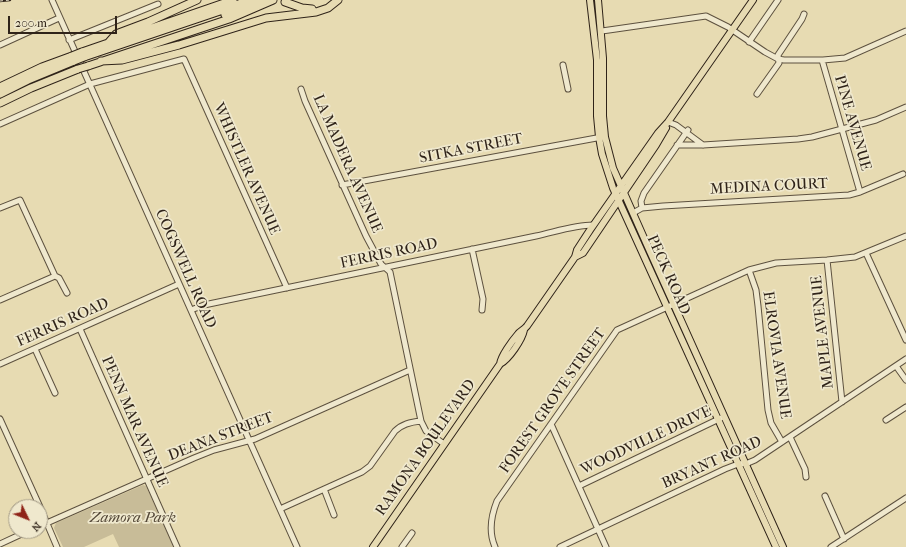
<!DOCTYPE html>
<html>
<head>
<meta charset="utf-8">
<style>
	body { margin:0 }
	#map { position:relative; width:906px; height:547px; overflow:hidden; background:#e7dbb2; font-family:"IM FELL French Canon",serif }
	canvas { display:block }
	.north { position:absolute; left:8px; top:499px; width:40px; height:40px; box-sizing:border-box; background:#efe8cd; border:1px solid #a29985; border-radius:50%; rotate:133deg; font-size:11px; font-weight:700; line-height:16px; text-align:center; color:#2f2319 }
	.north::after { content:''; display:block; margin:auto; width:14px; height:18px; background:#8f2418; clip-path:polygon(50% 0,100% 100%,50% 72%,0 100%) }
	.scale { position:absolute; left:8px; top:16px; width:109px; height:18px; box-sizing:border-box; border:2px solid #2f2319; border-top:0; padding-left:5px; font-size:12px; line-height:14px; white-space:nowrap; color:#2f2319; -webkit-text-stroke:3px #efe8cd; paint-order:stroke }
</style>
</head>
<body>
<div id="map">
<canvas width="906" height="547"></canvas>
<div class="north">N</div>
<div class="scale">200 m</div>
</div>
<script>
const context = document.querySelector('canvas').getContext('2d');
context.lineJoin = 'round';
function fill(path, color) { context.fillStyle = color; context.fill(path, 'evenodd'); }
function trace(path, color, width, dash) { context.strokeStyle = color; context.lineWidth = width; context.lineCap = dash ? 'butt' : 'round'; context.setLineDash(dash || []); context.stroke(path); }
function label(font, color, halo, rows, align = 'center') {
  context.font = font + ' "IM FELL French Canon",serif'; context.lineWidth = 3.5; context.setLineDash([]); context.textBaseline = 'middle'; context.strokeStyle = halo; context.fillStyle = color; for (const [text, x, y, turn = 0] of rows) {
    context.save(); context.translate(x, y); context.rotate((+turn || 0) * Math.PI / 180); context.textAlign = isNaN(turn) ? turn : align; if (halo) context.strokeText(text, 0, 0); context.fillText(text, 0, 0); context.restore();
  }
}
fill(new Path2D(`
	M143 485 146 486 174 547H119L113 534 84 547H63L54 528 56 523Z`), '#c8bc98');
const minor = new Path2D(`
	M52 0 297 547
	M602 31 706 16 728 27 765 52 778 59 784 60H823L845 58 906 31
	M69 40 158 4
	M749 42 778 0
	M0 45 59 18
	M822 60 860 192
	M563 65 568 89
	M301 89 305 101 366 236 381 264 390 272 421 421 426 431 444 444
	M757 94 779 63 778 55 802 19 804 14
	M668 122 676 125 703 145
	M0 124 90 84 184 59 287 288
	M677 145H703L798 139 812 137 876 120 906 107
	M342 185 602 137
	M0 208 20 200 55 276 59 278 67 293
	M642 208 641 201 644 193 688 130
	M633 213 642 208 663 206 849 195 860 192 903 174
	M472 249 483 299 482 310
	M866 253 906 340
	M827 260 842 402
	M749 270 756 290 758 306 768 410 771 423 782 442
	M0 300 55 276
	M191 310 204 305 536 236C555 232 574 225 593 225
	M80 329 177 547
	M35 349 55 393
	M0 364 179 284
	M896 366 906 380
	M0 419 40 507
	M886 420 906 407
	M551 424 606 547
	M790 437 805 469 806 477
	M579 486 721 418
	M324 489 334 515
	M825 496 844 539
	M40 507 57 547
	M280 509 362 472 370 466 395 431C402 424 410 422 421 421
	M40 526 194 458 214 450 255 439 410 370
	M0 544 28 531
	M402 547 412 533
	M495 547C488 531 491 516 497 501L617 330 749 270 776 263 827 260 855 257 906 236
	M560 547 725 469 738 464 748 463 755 460 906 359
	M831 547 906 498`);
const major = new Path2D(`
	M590 0 597 60V116L599 137 602 154 613 188 776 547
	M598 0 603 58V116L605 137 613 168 648 247 783 547
	M575 257 583 253 656 145 666 128
	M500 364C501 356 512 341 518 334 520 331 524 330 527 326L575 257 577 250 590 230 658 133 668 122 753 0
	M373 547 500 364C509 359 522 340 524 330`);
const highway = new Path2D(`
	M285 2 302 8 312 9
	M225 15 261 0
	M109 42 116 34 148 22 197 0
	M82 52 233 0
	M84 57 223 10 249 0
	M101 61 122 60 179 45 266 18 316 12 328 8 338 0
	M88 66 229 19 273 0
	M0 87 42 67 72 56
	M0 94 28 80 74 61
	M0 103 31 88 78 69`);
trace(minor, '#5d513f', 7);
trace(major, '#2f2319', 8);
trace(highway, '#2f2319', 9);
trace(minor, '#efe8cd', 5);
trace(major, '#e7dbb2', 6);
trace(highway, '#e7dbb2', 7);
const rail = new Path2D(`
	M0 1 10 0`);
trace(rail, '#2f2319', 2.5);
trace(rail, '#efe8cd', 1, [3]);
const highwayBridge = new Path2D(`
	M72 56 82 52
	M74 61 84 57
	M78 69 88 66`);
trace(highwayBridge, '#2f2319', 9, []);
trace(highwayBridge, '#e7dbb2', 7);
label('15px', '#2f2319', '#efe8cd', [
	["PINE AVENUE",852,123,74],
	["SITKA STREET",471,149,-11],
	["LA MADERA AVENUE",347,164,66],
	["WHISTLER AVENUE",246,169,66],
	["MEDINA COURT",769,187,-3],
	["FERRIS ROAD",389,254,-12],
	["COGSWELL ROAD",185,269,66],
	["PECK ROAD",668,275,66],
	["FERRIS ROAD",63,323,-24],
	["MAPLE AVENUE",823,332,-96],
	["ELROVIA AVENUE",776,355,82],
	["FOREST GROVE STREET",553,401,-55],
	["PENN MAR AVENUE",134,422,66],
	["DEANA STREET",221,437,-21],
	["WOODVILLE DRIVE",646,441,-25],
	["RAMONA BOULEVARD",426,448,-55],
	["BRYANT ROAD",712,463,-24]
]);
label('italic 15px', '#554939', '#efe8cd', [
	["Zamora Park",133,518]
]);
</script>
</body>
</html>
